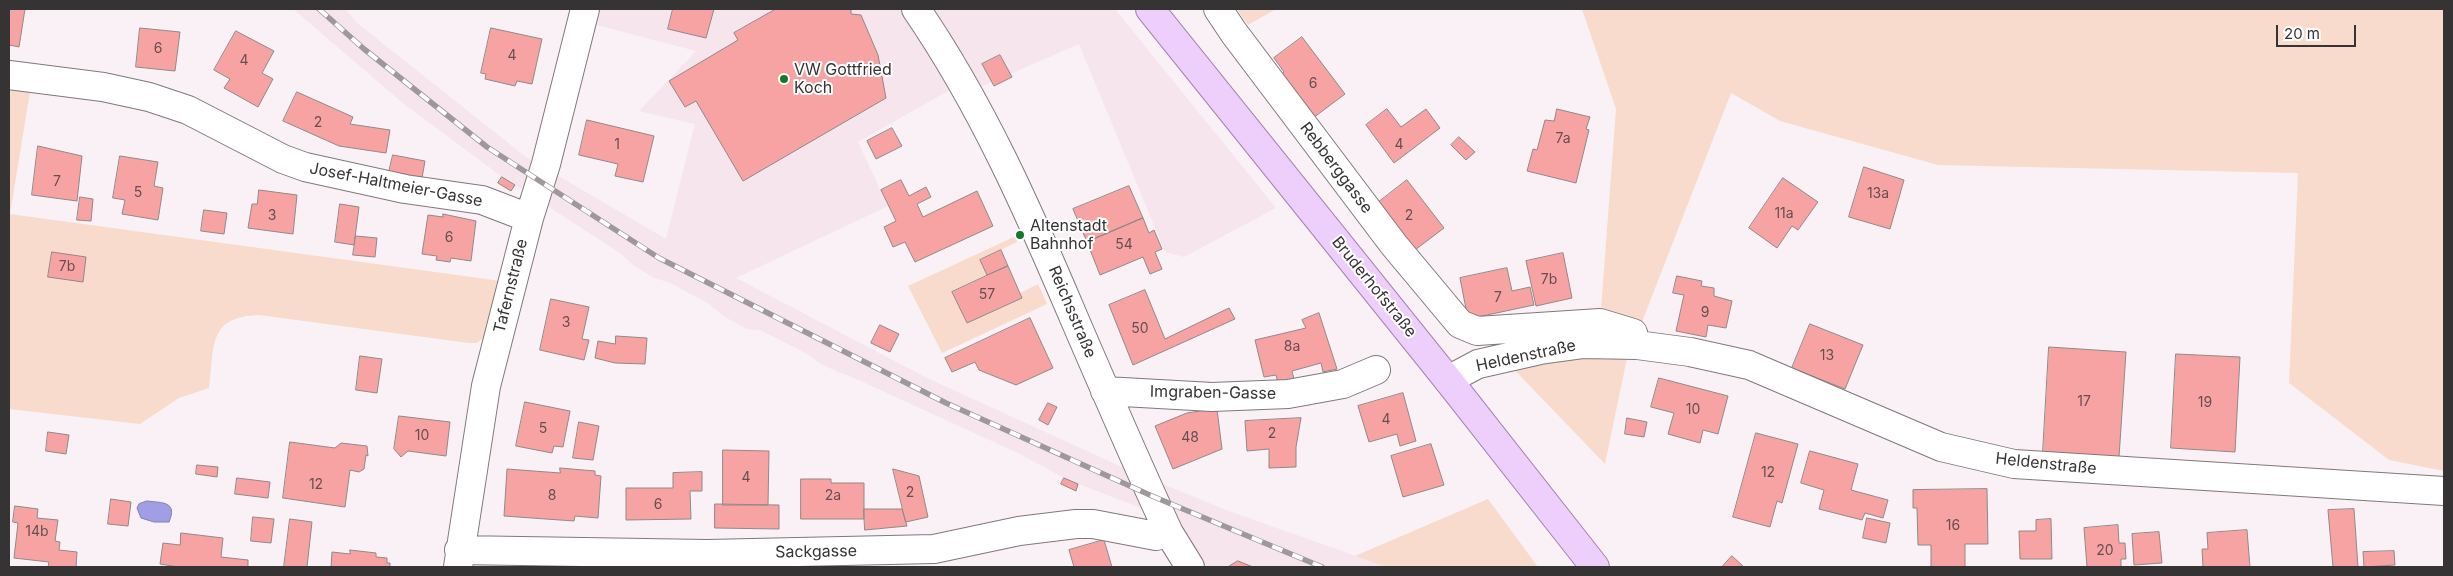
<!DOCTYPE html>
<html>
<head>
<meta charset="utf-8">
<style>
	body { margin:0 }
	#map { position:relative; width:2453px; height:576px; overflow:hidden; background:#f9f1f5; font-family:Inter,sans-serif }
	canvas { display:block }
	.frame { position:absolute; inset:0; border:10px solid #363334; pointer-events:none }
	.scale { position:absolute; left:2276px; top:25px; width:80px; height:22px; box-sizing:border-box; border:2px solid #363334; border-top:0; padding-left:6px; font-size:15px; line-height:18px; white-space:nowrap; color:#363334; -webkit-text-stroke:4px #fff; paint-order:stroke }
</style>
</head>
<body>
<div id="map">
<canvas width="2453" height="576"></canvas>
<div class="frame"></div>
<div class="scale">20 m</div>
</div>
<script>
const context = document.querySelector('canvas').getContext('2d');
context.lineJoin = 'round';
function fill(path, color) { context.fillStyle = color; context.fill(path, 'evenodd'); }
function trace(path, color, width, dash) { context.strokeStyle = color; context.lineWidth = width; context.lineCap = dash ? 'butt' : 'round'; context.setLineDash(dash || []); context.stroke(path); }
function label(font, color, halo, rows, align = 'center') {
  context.font = font + ' Inter,sans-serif'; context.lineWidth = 4; context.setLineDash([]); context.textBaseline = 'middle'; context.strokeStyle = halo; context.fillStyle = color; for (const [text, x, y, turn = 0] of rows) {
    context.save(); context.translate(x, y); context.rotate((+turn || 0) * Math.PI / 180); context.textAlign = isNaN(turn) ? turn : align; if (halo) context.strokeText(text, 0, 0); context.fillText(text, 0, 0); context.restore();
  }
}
fill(new Path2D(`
	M293 9H345L357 23 526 157 666 239 695 124 639 111 696 51 593 24 598 9H1115L1276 208 1184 257 1165 252 1079 44 969 92 962 83 858 142 888 206 736 278 927 378 1124 468 1226 510 1387 567H1190L1161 516 1079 484 1076 491 1061 484 1064 478 1020 454 852 377 836 371 819 363 809 355 760 330 747 329 723 316 708 303 668 282 654 278 633 265 620 253 515 185 511 191 498 183 501 176 404 104Z`), '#f6e5ed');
fill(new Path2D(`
	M1237 9H1276L1248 25Z
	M1582 9H2444V471L2389 460 2289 383 2298 173 1938 165 1780 121 1731 93 1626 363 1605 464 1477 331 1600 323 1616 109Z
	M9 88 30 92 10 214 501 281 486 336 477 343H469L259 315C207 317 215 346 209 388L179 398 140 424 9 409Z
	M1016 236 1017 242 980 260 987 275 952 292 967 323 1022 298 1020 293 1038 284 1047 304 942 353 908 286Z
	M1488 499 1538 567H1387L1355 556Z`), '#f8dbcc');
const water = new Path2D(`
	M147 501C162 503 178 501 169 522H154L141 518 137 508 139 504Z`);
fill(water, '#a09fe6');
trace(water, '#807fb1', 1);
const building = new Path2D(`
	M9 9H25L19 47 9 45Z
	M673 9H714L706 38 668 29Z
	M776 9H851V14L861 15 878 55 886 98 743 181 696 101 685 107 669 81 738 40 734 33Z
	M140 28 180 32 175 71 136 67Z
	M491 28 542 39 532 84 517 81 515 86 485 79 486 74 481 73Z
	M236 31 274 51 262 73 273 79 258 107 224 88 230 79 214 70Z
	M1302 37 1345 94 1313 118 1281 75 1284 72 1274 58Z
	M1000 55 1012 77 994 86 982 64Z
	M297 92 353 117 350 124 390 130 386 153 339 146 283 121Z
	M1387 109 1401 127 1426 109 1440 128 1394 163 1366 125Z
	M1557 109 1590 117 1586 129 1589 130 1576 183 1527 171 1533 149 1537 150 1545 120 1554 121Z
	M587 120 654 136 643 182 615 176 618 164 579 155Z
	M892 128 902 146 876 159 867 141Z
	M1459 137 1475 152 1466 160 1451 145Z
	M38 146 82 156 77 201 32 195Z
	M393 155 425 161 422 178 389 172Z
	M120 156 158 162 154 186 163 188 158 220 122 214 125 200 113 198Z
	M1864 167 1904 180 1890 229 1849 217Z
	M502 177 515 185 511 191 498 183Z
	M1783 178 1818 202 1798 230 1792 226 1777 248 1749 228Z
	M901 180 909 196 926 187 931 197 917 204 923 217 977 191 993 226 915 262 905 242 893 247 884 227 896 221 881 190Z
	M1407 180 1444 228 1411 253 1375 205Z
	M1129 186 1143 218 1087 242 1073 209Z
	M259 190 297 195 293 234 248 228 252 204H257Z
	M80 197 93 199 91 221 77 220Z
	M340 204 359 207 354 245 335 242Z
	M204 210 227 213 224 234 201 231Z
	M443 214 476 221 471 261 451 258 450 262 436 260 437 256 422 254 428 215 443 217Z
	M1143 218 1149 233 1154 230 1162 249 1155 252 1162 269 1150 274 1143 257 1100 275 1087 242Z
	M356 236 377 238 375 257 353 255Z
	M1001 250 1008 266 987 275 980 260Z
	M52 252 86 257 83 282 48 277Z
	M1563 253 1572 298 1536 306 1526 261Z
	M1008 266 1022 298 967 323 952 292Z
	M1507 268 1512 291 1530 287 1534 305 1468 319 1460 278Z
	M1677 276 1702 281 1701 286 1714 288V296L1732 301 1726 328 1708 325 1706 337 1676 331 1684 295 1673 293Z
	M1145 290 1165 339 1229 308 1235 319 1133 365 1109 305Z
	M551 299 589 307 582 339 589 340 584 360 540 350Z
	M1319 313 1337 369 1323 372 1321 363 1292 371 1294 379 1278 383 1276 375 1264 377 1255 340 1306 328 1302 320Z
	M1030 318 1053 368 1016 385 979 370 975 362 952 372 945 358Z
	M1810 324 1863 345 1845 389 1792 368Z
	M880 325 899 334 890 352 871 343Z
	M616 336 647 338 645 364 615 363 595 358 598 341 615 344Z
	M2049 347 2126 352 2119 457 2043 452Z
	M2176 354 2240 357 2235 452 2171 448Z
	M360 356 382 359 377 393 356 390Z
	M1659 378 1728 396 1718 434 1703 430 1700 443 1668 434 1674 413 1651 407Z
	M1403 393 1416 441 1400 446 1397 434 1369 442 1358 406Z
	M525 402 570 411 563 447 554 446 552 453 516 446Z
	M1048 403 1057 407 1048 425 1039 420Z
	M1217 409 1222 449 1173 469 1155 426 1187 413Z
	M399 416 450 422 446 456 408 451 401 457 394 449Z
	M1301 418 1296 447V467L1269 468V449L1247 451 1245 421Z
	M1627 418 1647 422 1644 437 1625 434Z
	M579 422 599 426 593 460 573 458Z
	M48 432 69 435 66 454 46 451Z
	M1756 433 1798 444 1782 503 1777 501 1770 527 1733 517Z
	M290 442 335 448 341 443 367 446 368 456 366 455 364 469 359 472 350 470 345 507 283 498Z
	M1431 444 1444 485 1403 497 1391 456Z
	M723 450 769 451 768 505H723Z
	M1810 451 1858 464 1851 490 1888 500 1883 518 1865 513 1862 520 1819 509 1824 490 1801 483Z
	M197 465 218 467 217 477 196 474Z
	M560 468 595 471V475L601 476 598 518 575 516 574 521 504 516 507 469 560 473Z
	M893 469 919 476 928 517 906 522Z
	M702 472V491H690L691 519 626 520V488H673V473Z
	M237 478 270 482 268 498 235 494Z
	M1064 478 1078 484 1076 491 1061 484Z
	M801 479H831V483H864V519H801Z
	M1987 489 1988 544H1965V567H1931V545H1918L1917 508H1913V490Z
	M111 499 131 502 128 526 108 524Z
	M715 504 779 505V529L715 528Z
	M15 506 38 509 37 518 58 520 55 541 60 542 59 550 77 552 76 567H48L49 562 14 558 18 523 13 522Z
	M864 509H902L907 526 865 530Z
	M2354 509 2358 567H2333L2328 510Z
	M253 517 274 519 271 543 251 541Z
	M1867 518 1890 523 1886 543 1863 538Z
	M290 519 312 522 307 567H284Z
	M2051 519 2052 559H2020L2019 531H2036V520Z
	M2118 525 2119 543H2125L2126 559H2121V567H2087L2084 528Z
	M2247 530 2250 567H2203L2202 549H2208L2207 533Z
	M2159 532 2162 563 2134 565 2132 534Z
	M181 533 223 538 221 557 248 560V567H178L160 564 163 543 180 545Z
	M1104 540 1112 567H1074L1069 550Z
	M350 550 376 553V557L387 558V563H390V567H331L332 552 350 554Z
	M2394 551 2395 565 2364 567 2363 552Z
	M1732 556 1744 567H1722Z
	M1238 561 1253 567H1228Z`);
fill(building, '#f8a3a3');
trace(building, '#918887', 1);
const street = new Path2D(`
	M916 9C982 105 1029 212 1074 318 1105 390 1136 462 1169 533L1190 567
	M1218 9 1234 33 1394 245 1460 324 1477 331 1600 323 1633 333 1635 340
	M9 75 103 87 149 97 188 110 283 159 305 167 405 189 482 200 529 218
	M1448 380 1478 364 1540 350 1584 344 1637 345 1690 352 1749 365 1941 447 2014 464 2444 491
	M1105 391 1212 397 1288 394 1343 384 1376 370
	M459 550 707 554 934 549 1019 531 1076 524H1093L1156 536 1169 533
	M458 567 486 386 529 218 546 164 585 9`);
const primary = new Path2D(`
	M1150 9 1448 380 1595 567`);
trace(street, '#80787c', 30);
trace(primary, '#a682b3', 30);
trace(street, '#fff', 28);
trace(primary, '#eecefa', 28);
const rail = new Path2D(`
	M319 9 364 49 487 147 659 258 946 403 1152 496 1322 567`);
trace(rail, '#9e989b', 5.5);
trace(rail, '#fff', 4, [11]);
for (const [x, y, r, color] of [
	[784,79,5,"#14782a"],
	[1020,235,5,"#14782a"]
]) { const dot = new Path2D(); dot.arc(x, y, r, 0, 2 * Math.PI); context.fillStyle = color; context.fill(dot); trace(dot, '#fff', 2); }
label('14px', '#664f50', null, [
	["6",158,49],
	["4",512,56],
	["4",244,61],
	["6",1313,84],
	["2",318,123],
	["7a",1563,139],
	["1",617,145],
	["4",1399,145],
	["7",57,182],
	["5",138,193],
	["13a",1878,194],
	["11a",1784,214],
	["3",272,216],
	["2",1409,216],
	["6",449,238],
	["54",1124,245],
	["7b",67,267],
	["7b",1549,280],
	["57",987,295],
	["7",1498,298],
	["9",1705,313],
	["3",566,323],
	["50",1140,329],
	["8a",1292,347],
	["13",1827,356],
	["17",2084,402],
	["19",2205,403],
	["10",1693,410],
	["4",1386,420],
	["5",543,429],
	["2",1272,434],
	["10",422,436],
	["48",1190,438],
	["12",1768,473],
	["4",746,478],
	["12",316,485],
	["2",910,493],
	["8",552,496],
	["2a",833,496],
	["6",658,505],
	["16",1953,526],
	["14b",37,532],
	["20",2105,551]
]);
label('16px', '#363334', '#fff', [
	["VW Gottfried",794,70],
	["Koch",794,88],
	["Altenstadt",1030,226],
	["Bahnhof",1030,244]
], 'left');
label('16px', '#363334', '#fff', [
	["Rebberggasse",1336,168,53],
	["Josef-Haltmeier-Gasse",396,185,11],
	["Tafernstraße",511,286,-76],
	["Bruderhofstraße",1374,287,51],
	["Reichsstraße",1072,312,67],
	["Heldenstraße",1526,356,-12],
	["Imgraben-Gasse",1213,393,1],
	["Heldenstraße",2046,464,6],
	["Sackgasse",816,552,-1]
]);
</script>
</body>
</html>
